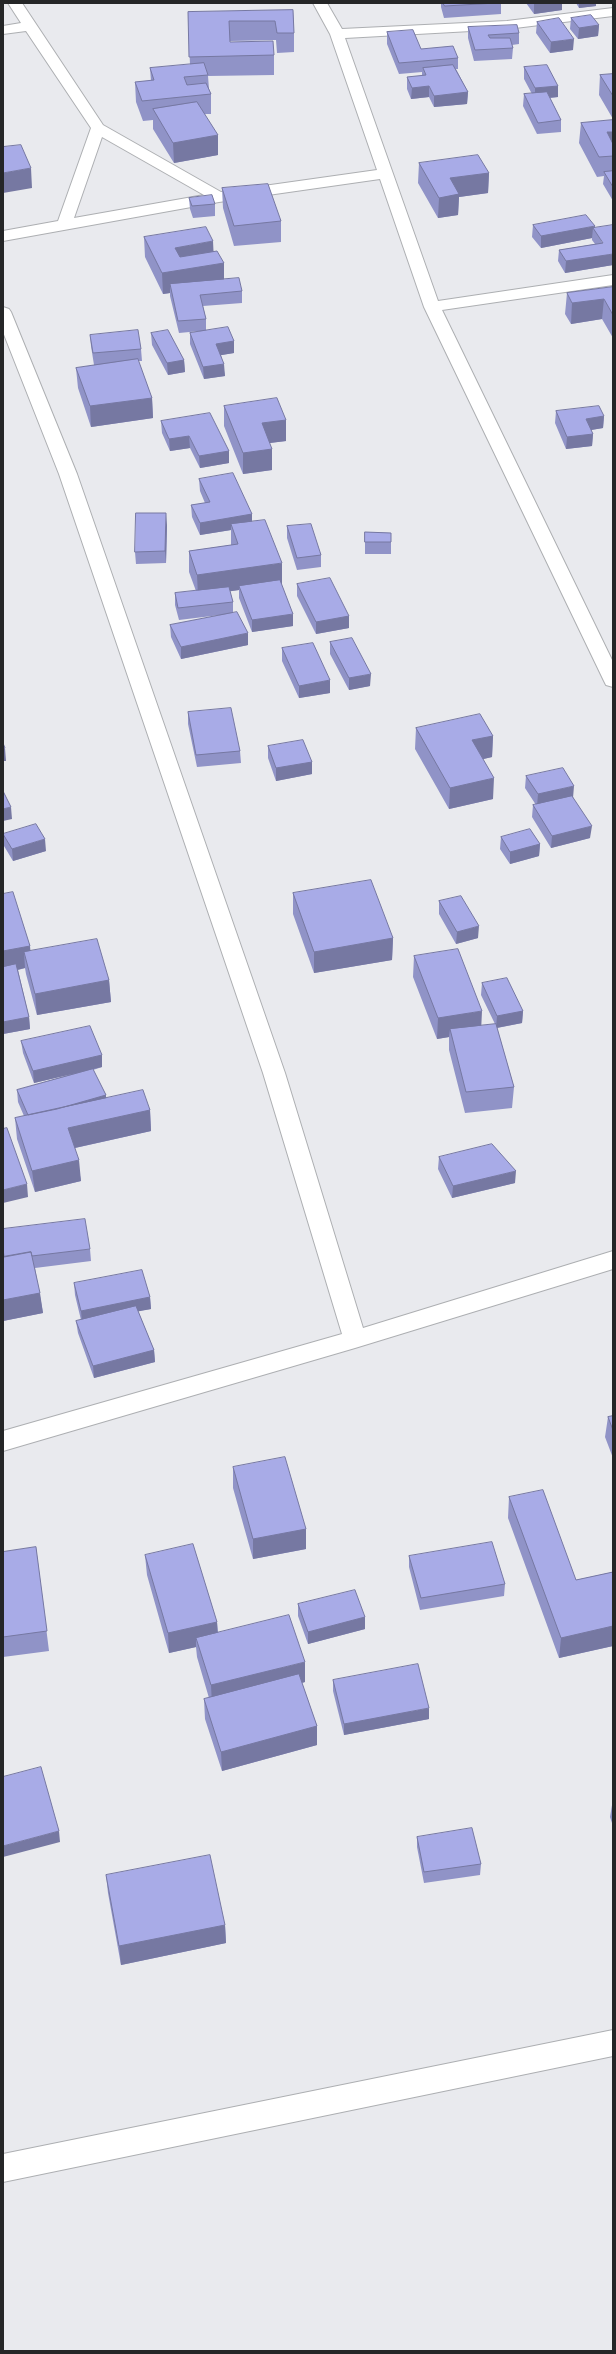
<!DOCTYPE html>
<html>
<head>
<meta charset="utf-8">
<style>
	body { margin:0 }
	#map { position:relative; width:616px; height:2354px; overflow:hidden; background:#e9eaee; font-family:"Golos Text",sans-serif }
	canvas { display:block }
	.frame { position:absolute; inset:0; border:4px solid #252627; pointer-events:none }
</style>
</head>
<body>
<div id="map">
<canvas width="616" height="2354"></canvas>
<div class="frame"></div>
</div>
<script>
const context = document.querySelector('canvas').getContext('2d');
context.lineJoin = 'round';
function trace(path, color, width, dash) { context.strokeStyle = color; context.lineWidth = width; context.lineCap = dash ? 'butt' : 'round'; context.setLineDash(dash || []); context.stroke(path); }
function fill(path, color) { context.fillStyle = color; context.fill(path, 'evenodd'); }
const street = new Path2D(`
	M8 3H22L103 125 221 192 377 170 330 34 313 3H327L342 29 507 21 613 8V16L507 29 345 38 438 301 613 275V285L442 310 613 662V687L606 685 604 681 424 307 380 179 219 202 3 241V231L58 221 91 128 26 31 3 34V26L21 23ZM102 137 204 195 74 218Z
	M3 307 9 309 11 312 77 474 285 1073 363 1328 613 1251V1269L355 1348 3 1451V1431L342 1334 263 1073 59 474 3 332Z`);
const secondary = new Path2D(`
	M613 2030V2056L3 2182V2154Z`);
trace(street, '#adafb2', 2);
trace(secondary, '#adafb2', 2);
fill(street, '#fff');
fill(secondary, '#fff');
fill(new Path2D(`
	M441 3H501V14L444 18 441 7Z
	M526 3H562V10L534 14Z
	M576 3H596V6L579 8Z
	M293 10 294 33V52L277 53 276 40 230 41V42L274 55V75L208 76 209 89 211 94V114H205L218 155 174 163 153 129V120L143 121 136 102 135 82 151 81 150 68 190 65 188 12Z
	M571 18 599 25 598 36 578 39 570 29Z
	M537 22 573 50 550 53 536 33Z
	M468 27 519 33V44L512 45 513 48 512 59 474 61 468 38Z
	M387 32 421 49 458 58V69H456L468 92 467 104 434 107 429 97 411 99 407 89V77L422 76V72L399 74 387 44Z
	M524 67 558 86V97L550 98 561 120V132L537 134 523 106 524 94H532L524 79Z
	M613 74V119L599 95 600 75Z
	M613 120V201L603 184 604 176 597 177 579 143 581 123Z
	M419 163 489 173 488 193 459 197 458 215 438 218 418 183Z
	M222 188 281 221V242L234 246 223 208Z
	M189 198 215 204V216L193 218 190 209Z
	M533 225 595 228 613 265 565 273 558 261 559 250 595 244 592 240V238L541 248 532 237Z
	M144 237 214 251 224 263V280L242 291V303L203 306 206 319V330L234 341V353L221 355 225 376 204 379 190 344V333L200 331 179 333 170 296V293L163 294 145 257Z
	M613 287V338L602 319 571 324 565 314 567 293Z
	M151 333 184 360 185 372 168 375 152 345Z
	M90 335 141 349 142 361H138L152 398 153 418 91 427 78 388 76 368 100 364 94 365 91 346Z
	M224 406 286 420V441L269 443 272 449V470L243 474 224 426Z
	M556 411 604 416 603 428 591 430 593 434 592 446 566 449 555 423Z
	M161 421 229 451V463L200 468 190 448 170 451 162 433Z
	M199 479 252 514V521L282 584H281L293 626 252 632 239 598V590L230 591 233 602V613L248 645 181 659 171 637 170 625 220 615 179 620 175 605V593L196 591 189 572V551L231 545V530L200 535 192 517 191 505 205 503 200 491Z
	M167 525 166 563 136 564 135 552Z
	M287 526 321 555V567L297 570 287 538Z
	M365 532 391 533V554H365Z
	M297 584 349 616V628L316 634 297 596Z
	M330 642 370 686 349 690 330 654Z
	M282 648 330 693 299 698 282 661Z
	M188 712 240 751 241 763 197 767 188 724Z
	M416 728 493 736 492 757 483 759 493 799 449 809 415 749Z
	M268 746 312 762V774L276 781 268 758Z
	M526 776 573 797 590 838 551 848 532 817 533 805H536L525 788Z
	M3 834 46 851 13 861 4 846Z
	M501 837 540 844 539 856 510 864 500 849Z
	M293 893 393 938 392 960 314 973 293 914Z
	M3 894 30 946V951L109 980 111 1002 37 1015 26 974 25 968 18 970 29 1017 30 1029 3 1034Z
	M439 901 478 938 456 944 439 914Z
	M414 956 481 1026 495 1024 481 995 482 983 523 1011 522 1023 497 1028 514 1087 512 1108 465 1113 449 1050V1037L437 1039 413 977Z
	M21 1041 102 1055V1067L93 1070 106 1095V1098L150 1110 151 1131 75 1148 81 1181 35 1192 17 1139 15 1118 24 1116 18 1102 17 1090 72 1074 34 1083 23 1053Z
	M439 1157 515 1183 452 1198 438 1169Z
	M90 1249 91 1261 35 1268 43 1313 3 1321V1257Z
	M74 1283 150 1297 151 1309 138 1311 154 1350 155 1362 94 1378 78 1333 76 1321 81 1320 75 1295Z
	M613 1416V1458L605 1437 608 1417Z
	M233 1467 306 1529V1549L253 1559 233 1488Z
	M509 1497 576 1580 613 1572V1646L559 1658 508 1518Z
	M36 1547 49 1651 3 1657V1552Z
	M145 1555 217 1622 218 1632 305 1682 302 1683 317 1726V1745L222 1771 205 1719 204 1699 209 1698 197 1657 196 1647 169 1653 147 1575Z
	M409 1556 505 1584 504 1596 420 1610 409 1567Z
	M298 1604 365 1617V1629L308 1644 298 1616Z
	M333 1680 429 1719 344 1735 333 1691Z
	M613 1799V1826L610 1817Z
	M417 1837 481 1864 480 1875 424 1883 417 1847Z
	M106 1875 225 1925 226 1943 121 1965 108 1893Z`), '#9093c7');
fill(new Path2D(`
	M534 3H562V10L534 14Z
	M579 3H596V6L579 8Z
	M599 25 598 36 578 39 579 28Z
	M574 39 573 50 550 53 551 42Z
	M429 86V97L411 99 412 88Z
	M558 86V97L535 99V88Z
	M468 92 467 104 434 107V96Z
	M607 132H613V151Z
	M218 135V155L174 163 173 143Z
	M31 168 32 188 3 193V173Z
	M489 173 488 193 459 197 458 215 438 218 439 198 450 178Z
	M595 226V231L593 228 592 238 541 248V236Z
	M213 241 214 262 176 268 175 248Z
	M613 254V265L565 273 566 261Z
	M224 263V283L170 284V293L163 294 162 273Z
	M604 299 602 319 571 324 572 303Z
	M234 341V353L216 356V344Z
	M184 360 185 372 168 375 167 363Z
	M224 364 225 376 204 379 203 367Z
	M152 398 153 418 91 427 90 406Z
	M604 416 603 428 585 431 586 419Z
	M286 420V441L262 444V423Z
	M593 434 592 446 566 449 567 437Z
	M189 436 190 448 170 451 169 439Z
	M272 449V470L243 474V453Z
	M229 451V463L200 468 199 456Z
	M166 513 167 525 166 563 165 551Z
	M252 514V526L231 524V530L200 535V523Z
	M282 563V584L240 590 239 586V590L198 596 197 575Z
	M293 614V626L252 632V620Z
	M349 616V628L316 634V622Z
	M248 633V645L181 659V647Z
	M371 674 370 686 349 690V678Z
	M330 680V693L299 698V686Z
	M493 736 492 757 471 762 472 740Z
	M5 748 6 761H3V749Z
	M312 762V774L276 781V768Z
	M494 778 493 799 449 809 450 788Z
	M574 786 573 798 537 806 538 794Z
	M11 807 12 819 3 821V809Z
	M592 826 590 838 551 848 552 836Z
	M45 839 46 851 13 861 12 849Z
	M540 844 539 856 510 864V852Z
	M479 926 478 938 456 944 457 932Z
	M393 938 392 960 314 973V952Z
	M30 946 32 967 24 952 25 968 3 973V951Z
	M109 980 111 1002 37 1015 35 994Z
	M482 1011 481 1032 450 1029 449 1037 437 1039 438 1018Z
	M523 1011 522 1023 496 1028 497 1016Z
	M29 1017 30 1029 3 1034V1022Z
	M102 1055V1067L34 1083 33 1071Z
	M106 1095V1107L29 1117Z
	M150 1110 151 1131 70 1149 68 1128Z
	M79 1160 81 1181 35 1192 32 1171Z
	M516 1171 515 1183 452 1198 453 1186Z
	M27 1184 28 1197 3 1203V1190Z
	M40 1293 43 1313 3 1321V1300Z
	M150 1297 151 1309 82 1322 81 1311Z
	M154 1350 155 1362 94 1378 93 1366Z
	M306 1529V1549L253 1559V1539Z
	M365 1617V1629L308 1644V1632Z
	M217 1622 218 1642 196 1638V1647L169 1653 168 1633Z
	M613 1626V1646L559 1658 561 1638Z
	M305 1662V1682L212 1705 211 1685Z
	M429 1708V1719L344 1735V1724Z
	M317 1726V1745L222 1771 221 1752Z
	M59 1831 60 1842 3 1857V1846Z
	M225 1925 226 1943 121 1965 119 1946Z`), '#7678a2');
const building = new Path2D(`
	M443 3H496L445 6Z
	M293 10 294 33H277L275 21H229L230 42 273 41 274 55 189 57 188 12Z
	M591 15 599 25 579 28 571 18Z
	M559 18 574 39 551 42 537 22Z
	M517 25 519 33 488 35 490 38H510L513 48 475 50 468 27Z
	M413 30 421 49 453 46 458 58 399 63 387 32Z
	M204 63 208 75 184 77 187 85 206 83 211 94 142 101 135 82 154 80 150 68Z
	M453 65 468 92 434 96 429 86 412 88 407 77 426 75 423 68Z
	M547 65 558 86 535 88 524 67Z
	M613 74V96L600 75Z
	M547 92 561 120 538 123 524 94Z
	M197 102 218 135 173 143 153 109Z
	M613 120V132H607L613 144V156L599 157 581 123Z
	M21 145 31 168 3 173V147Z
	M478 155 489 173 450 178 459 194 439 198 419 163Z
	M613 171V187L604 172Z
	M268 184 281 221 234 226 222 188Z
	M212 195 215 204 192 206 189 198Z
	M586 215 595 226 541 236 533 225Z
	M613 225V254L566 261 559 250 603 243 593 228Z
	M206 227 213 241 175 248 180 257 217 251 224 263 162 273 144 237Z
	M239 278 242 291 200 295 206 319 178 321 170 284Z
	M613 287V315L604 299 572 303 567 293Z
	M228 327 234 341 216 344 224 364 203 367 190 333Z
	M138 330 141 349 93 353 90 335Z
	M168 330 184 360 167 363 151 333Z
	M138 359 152 398 90 406 76 368Z
	M277 398 286 420 262 423 272 449 243 453 224 406Z
	M599 406 604 416 586 419 593 434 567 437 556 411Z
	M210 413 229 451 199 456 189 436 169 439 161 421Z
	M233 473 252 514 200 523 191 505 210 502 199 479Z
	M136 513H166L165 551 135 552Z
	M265 520 282 563 197 575 189 551 238 544 231 524Z
	M311 524 321 555 297 558 287 526Z
	M365 532 391 533V542H365Z
	M330 578 349 616 316 622 297 584Z
	M280 580 293 614 252 620 239 586Z
	M229 587 233 602 178 608 175 593Z
	M237 612 248 633 181 647 170 625Z
	M352 638 371 674 349 678 330 642Z
	M313 643 330 680 299 686 282 648Z
	M231 708 240 751 196 755 188 712Z
	M480 714 493 736 472 740 494 778 450 788 416 728Z
	M303 740 312 762 276 768 268 746Z
	M3 743 5 748 3 749Z
	M563 768 574 786 538 794 526 776Z
	M3 791 11 807 3 809Z
	M572 796 592 826 552 836 533 805Z
	M36 824 45 839 12 849 3 834Z
	M530 829 540 844 510 852 501 837Z
	M371 880 393 938 314 952 293 893Z
	M13 892 30 946 3 951V894Z
	M461 896 479 926 457 932 439 901Z
	M97 939 109 980 35 994 24 952Z
	M458 949 482 1011 438 1018 414 956Z
	M16 964 29 1017 3 1022V967Z
	M507 978 523 1011 497 1016 482 983Z
	M496 1024 514 1087 466 1092 450 1029Z
	M90 1026 102 1055 33 1071 21 1041Z
	M93 1069 106 1095 57 1109 28 1115 17 1090Z
	M143 1090 150 1110 68 1128 79 1160 32 1171 15 1118Z
	M7 1128 27 1184 3 1190V1129Z
	M492 1144 516 1171 453 1186 439 1157Z
	M85 1219 90 1249 32 1256 31 1252 4 1257 3 1248V1229Z
	M31 1252 40 1293 3 1300V1257Z
	M142 1270 150 1297 81 1311 74 1283Z
	M136 1306 154 1350 93 1366 76 1321Z
	M613 1416V1430L608 1417Z
	M285 1457 306 1529 253 1539 233 1467Z
	M543 1490 576 1580 613 1572V1626L561 1638 509 1497Z
	M492 1542 505 1584 421 1598 409 1556Z
	M193 1544 217 1622 168 1633 145 1555Z
	M36 1547 47 1631 3 1637V1552Z
	M355 1590 365 1617 308 1632 298 1604Z
	M289 1615 305 1662 211 1685 196 1638Z
	M418 1664 429 1708 344 1724 333 1680Z
	M299 1674 317 1726 221 1752 204 1699Z
	M41 1767 59 1831 3 1846V1777Z
	M472 1828 481 1864 424 1872 417 1837Z
	M210 1855 225 1925 119 1946 106 1875Z`);
fill(building, '#a8abe7');
trace(building, '#7678a2', 1);
</script>
</body>
</html>
